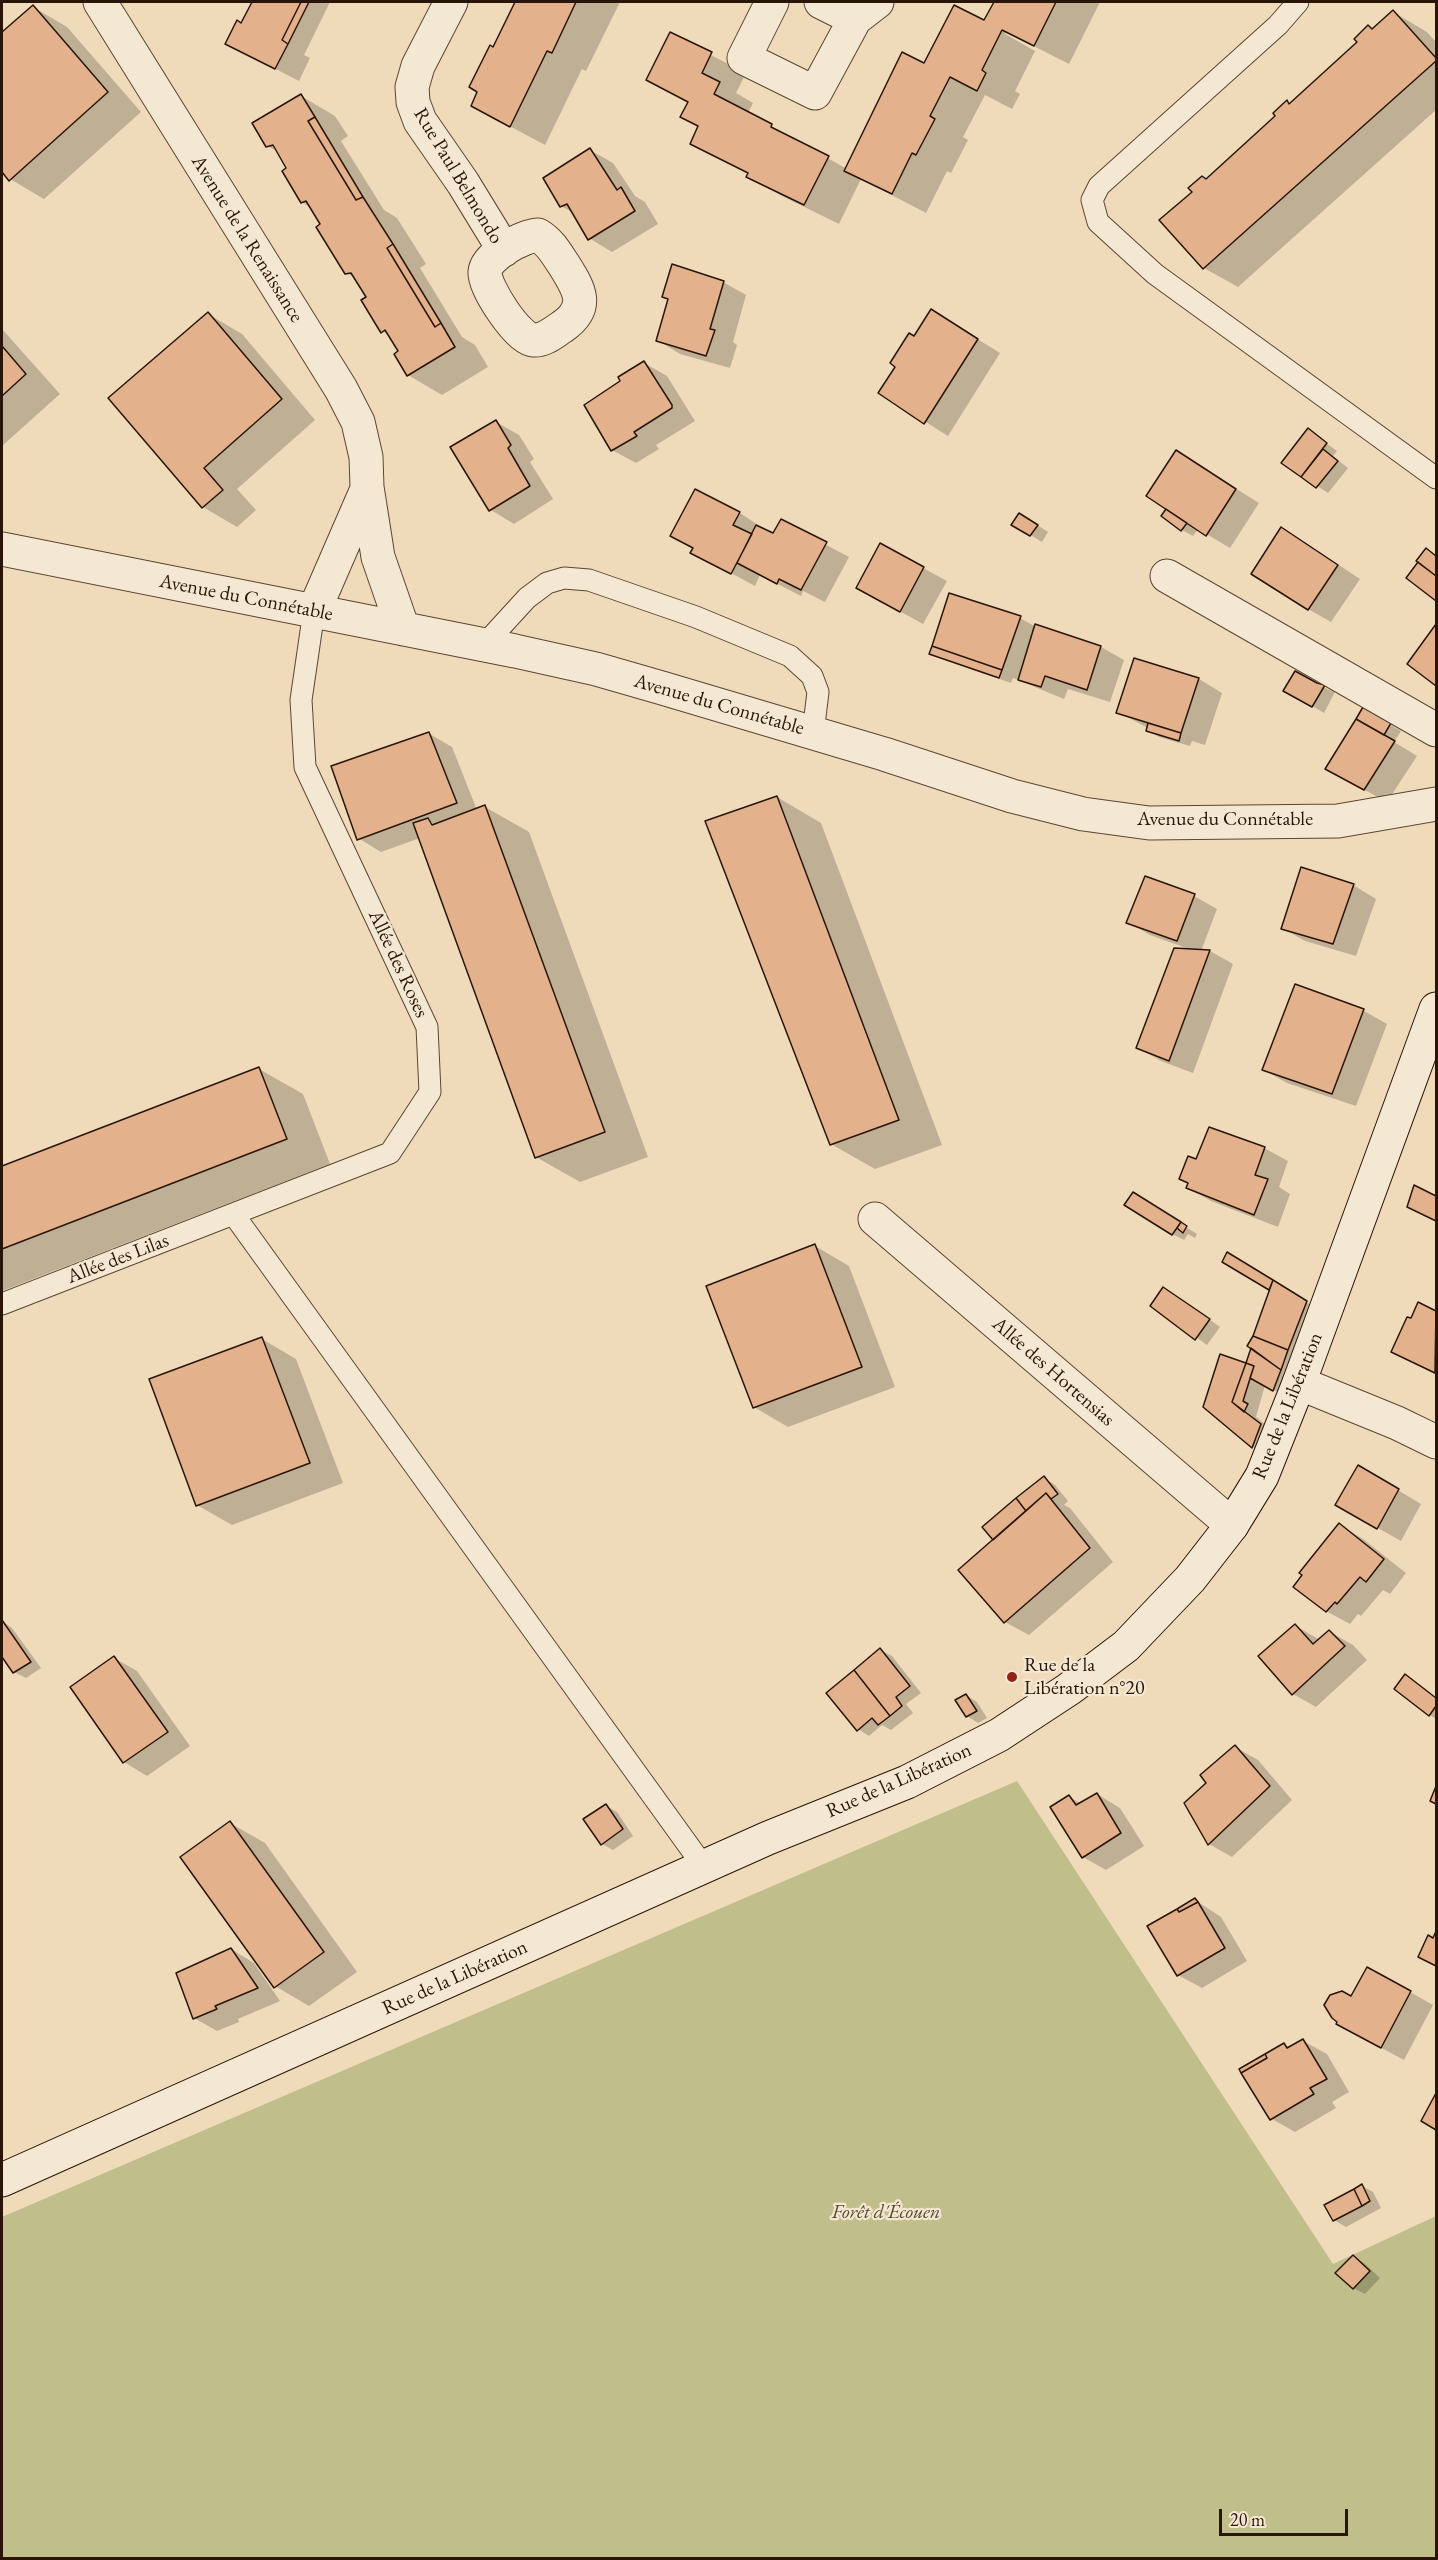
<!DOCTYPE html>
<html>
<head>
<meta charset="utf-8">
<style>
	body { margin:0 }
	#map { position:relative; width:1438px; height:2560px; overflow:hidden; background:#efdbba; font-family:"EB Garamond",serif }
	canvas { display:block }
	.frame { position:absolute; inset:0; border:3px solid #291507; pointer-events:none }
	.scale { position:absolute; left:1219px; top:2509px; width:129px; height:27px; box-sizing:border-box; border:3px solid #291507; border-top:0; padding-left:8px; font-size:18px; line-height:21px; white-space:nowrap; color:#291507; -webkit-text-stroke:4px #f5e8d2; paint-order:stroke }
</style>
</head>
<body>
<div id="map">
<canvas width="1438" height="2560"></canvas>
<div class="frame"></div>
<div class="scale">20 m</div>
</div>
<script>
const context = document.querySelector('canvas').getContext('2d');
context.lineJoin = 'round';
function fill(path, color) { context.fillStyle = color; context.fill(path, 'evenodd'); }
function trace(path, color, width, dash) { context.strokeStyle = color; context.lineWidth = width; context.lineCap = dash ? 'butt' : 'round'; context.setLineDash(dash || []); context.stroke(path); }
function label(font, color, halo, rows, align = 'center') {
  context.font = font + ' "EB Garamond",serif'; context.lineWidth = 4.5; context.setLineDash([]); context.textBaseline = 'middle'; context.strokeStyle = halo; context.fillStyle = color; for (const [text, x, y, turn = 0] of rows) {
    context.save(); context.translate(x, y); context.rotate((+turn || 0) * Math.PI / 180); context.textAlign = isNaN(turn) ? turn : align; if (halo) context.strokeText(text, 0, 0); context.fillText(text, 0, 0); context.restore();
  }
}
fill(new Path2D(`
	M1017 1781 1333 2264 1436 2216V2558H2V2217Z`), '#c0be8b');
fill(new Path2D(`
	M254 2H330L304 55 310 58 299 81 227 44 242 25Z
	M517 2H620L586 71 582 69 545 145 472 106 494 49Z
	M995 2H1100L1069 64 1006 32 1005 34 1035 51 1015 91 1020 94 1012 109 985 95 963 137 968 140 951 173 947 171 926 213 861 179 839 224 782 196 748 176 749 174 692 143 699 126 689 103 648 79 670 34 746 73 736 93 753 103 748 113 847 169 925 65 985 21Z
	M33 7 67 27 141 112 44 199 10 179 2 170V34Z
	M1393 12 1427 32 1436 42V110L1238 287 1204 268 1207 180 1277 116 1287 102 1291 104Z
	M301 96 335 116 348 136 341 141 384 210 397 218 426 264 420 268 462 337 475 345 488 367 442 395 408 375 396 354 400 352 391 336 382 331 368 297 357 279 347 273 313 209 302 202 288 168 279 152 267 146Z
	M590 150 613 163 635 196 645 202 658 224 612 252 589 238 574 213 561 206Z
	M723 282 746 295 733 342 737 345 730 368 680 354 657 340Z
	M932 311 1000 353 948 436 880 393Z
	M208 314 242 334 315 420 237 489 256 510 237 527 203 507 110 399Z
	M2 329 60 394 2 446Z
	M644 363 667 376 695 421 656 445 659 449 636 463 612 450 622 382Z
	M496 422 519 435 534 459 530 462 553 499 514 524 491 510 452 448Z
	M1308 430 1337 451 1333 456 1348 468 1328 493 1283 463Z
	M1177 452 1259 503 1230 548 1198 529 1193 536 1182 530 1168 509Z
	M695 491 740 513 773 535 781 521 849 557 825 602 803 591 801 596 760 575 755 586 692 552 694 548Z
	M1031 521 1048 532 1042 542 1013 524Z
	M1304 542 1360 579 1331 622 1308 609Z
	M881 545 947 581 923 624 881 601Z
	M1427 550 1436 556V600L1408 578Z
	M1020 618 1036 627 1101 647 1124 660 1110 702 1068 689 1064 699 1013 678 1011 683 942 659 931 653Z
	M1436 627V685L1409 664Z
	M1135 660 1199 679 1222 693 1205 745 1192 741 1190 746 1159 737 1148 730V728L1118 712Z
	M1317 685 1335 692 1324 713 1285 690Z
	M1364 709 1401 731 1394 742 1417 756 1387 802 1350 782Z
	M428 733 452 747 477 810 485 807 529 832 648 1157 580 1182 536 1157 420 838 381 852 358 838Z
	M777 797 821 823 942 1145 875 1169 831 1144Z
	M1353 885 1376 899 1356 956 1305 941 1282 928Z
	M1194 896 1217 909 1201 951H1210L1233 964 1193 1073 1161 1061 1138 1048 1189 949 1150 935 1127 922Z
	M1296 986 1364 1011 1387 1024 1356 1106 1287 1083 1264 1070Z
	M259 1069 303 1094 330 1164 2 1291V1167Z
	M1264 1148 1288 1161 1279 1187 1290 1194 1278 1227 1211 1201 1188 1188 1197 1161Z
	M1144 1201 1197 1234 1195 1238 1188 1234 1184 1240 1172 1234Z
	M815 1246 849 1266 895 1387 788 1427 754 1407Z
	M1228 1254 1329 1316 1285 1396 1265 1385 1256 1417 1283 1439 1275 1460 1253 1447 1205 1406 1246 1365 1271 1290 1224 1261Z
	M1174 1295 1220 1327 1207 1345 1152 1305Z
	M1419 1304 1436 1313V1375L1392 1351Z
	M262 1339 296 1359 343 1483 232 1525 197 1505Z
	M1359 1467 1421 1504 1401 1541 1337 1505Z
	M1044 1478 1055 1485 1068 1501 1064 1505 1070 1508 1113 1562 1029 1635 1005 1622 961 1570 995 1540Z
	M1340 1525 1363 1539 1406 1573 1390 1594 1383 1590 1361 1616 1358 1614 1350 1624 1326 1611Z
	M2 1621 12 1628 41 1668 26 1678 14 1672 7 1661 2 1658Z
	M1296 1626 1320 1640 1330 1632 1353 1645 1367 1660 1316 1707 1293 1694Z
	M880 1650 892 1656 921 1693 906 1704 913 1713 891 1730 882 1725 869 1736 858 1729Z
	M114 1658 137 1671 190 1746 147 1776 124 1762Z
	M1405 1676 1436 1698V1719L1430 1715Z
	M966 1695 977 1702 987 1718 978 1723 967 1716Z
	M1235 1747 1258 1760 1292 1800 1232 1857 1209 1844 1185 1804 1209 1783Z
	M1097 1794 1120 1808 1144 1846 1106 1870 1083 1857 1069 1797 1082 1804Z
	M606 1806 617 1812 633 1836 613 1850 602 1844Z
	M230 1823 265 1843 357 1972 309 2006 275 1986Z
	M1195 1900 1221 1917 1247 1961 1202 1988 1178 1975Z
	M231 1949 254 1963 280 2001 238 2019 239 2022 217 2031 194 2018Z
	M1410 1992 1433 2005 1404 2060 1361 2037 1351 1998Z
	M1303 2041 1327 2054 1349 2092 1332 2102 1336 2108 1295 2132 1272 2119 1284 2044 1290 2048Z
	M1362 2186 1373 2192 1381 2208 1346 2227 1334 2220Z
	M1353 2257 1364 2263 1380 2278 1365 2294 1353 2288Z`), '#0003');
const building = new Path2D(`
	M252 2H301L282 40 288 44 275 69 225 44 237 20 241 23Z
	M301 2H309L288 44 282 40Z
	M515 2H576L552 53 547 51 510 127 471 106 477 92 469 87 490 45 493 47Z
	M994 2H1056L1034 46 1002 30 982 70 986 73 977 91 950 77 930 116 935 119 916 155 912 153 892 194 844 171 902 52 924 63 954 5 984 20Z
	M33 5 108 92 9 181 2 172V32Z
	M1393 10 1436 58V61L1203 269 1159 220 1192 192 1188 188 1202 176 1206 179 1275 116 1273 113 1287 100 1289 104 1357 42 1354 39 1368 25 1372 29Z
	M670 32 712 52 702 73 720 82 714 94 772 124 771 127 829 156 804 205 746 177 748 173 690 144 698 126 680 117 688 102 646 80Z
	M301 94 315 117 308 121 356 200 363 197 393 244 387 248 435 327 441 323 455 347 407 376 394 354 398 351 385 330 381 333 361 300 366 297 351 273 345 274 316 227 320 224 306 201 301 203 282 171 286 168 273 145 266 147 252 123Z
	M315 117 363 197 356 200 308 121Z
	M590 148 617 190 621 187 635 211 588 240 567 204 560 207 543 178Z
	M393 244 441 323 435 327 387 248Z
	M672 264 724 281 710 329 715 330 706 356 656 341 668 299 662 297Z
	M931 309 978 339 924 424 878 393 895 367 890 363 909 333 914 336Z
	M208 312 282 399 204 468 223 490 202 508 108 398Z
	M2 346 26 374 2 396Z
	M644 361 672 405V408L634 432 637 436 611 451 584 405 620 381 618 377Z
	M496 420 511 445 508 448 530 486 489 511 450 447Z
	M1308 428 1327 443 1301 477 1281 463Z
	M1323 449 1338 461 1316 488 1301 477Z
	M1176 450 1236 489 1206 536 1146 496Z
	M695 489 740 512 733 525 752 534 731 574 690 553 693 548 670 536Z
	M1166 509 1187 523 1181 531 1161 516Z
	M1019 513 1038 525 1030 536 1011 525Z
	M781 519 827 542 801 590 779 579 777 584 737 563 756 525 773 533Z
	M1281 527 1338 565 1308 610 1251 574Z
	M880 543 924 567 900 612 856 588Z
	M1426 548 1436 556V576L1416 561Z
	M1418 562 1436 576V601L1406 578Z
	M949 593 1021 616 1002 670 932 646Z
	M1035 624 1101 646 1087 690 1045 676 1041 687 1018 680Z
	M1436 624V686L1407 664Z
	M932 646 1002 670 999 678 929 654Z
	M1134 658 1199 678 1181 733 1116 713Z
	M1295 671 1317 683 1325 685 1312 707 1283 691Z
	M1363 707 1391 723 1384 735 1356 719Z
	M1356 719 1395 741 1364 790 1325 769Z
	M1148 723 1181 733 1179 741 1146 731Z
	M429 732 457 803 357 840 331 766Z
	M777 796 899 1120 830 1145 705 821Z
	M485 805 605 1132 535 1158 413 823 428 818 432 825Z
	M1301 867 1354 884 1333 944 1281 929Z
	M1145 876 1195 894 1177 941 1126 923Z
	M1174 948 1210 950 1169 1061 1136 1048Z
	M1295 984 1364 1009 1332 1094 1262 1070Z
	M259 1067 287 1139 2 1249V1166Z
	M1209 1127 1265 1147 1255 1175 1268 1179 1254 1215 1186 1188 1188 1183 1179 1179 1188 1156 1196 1159Z
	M1414 1185 1436 1196V1221L1407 1207Z
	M1133 1192 1181 1222 1172 1235 1124 1205Z
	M1181 1222 1187 1226 1183 1233 1177 1228Z
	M815 1244 862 1367 753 1408 706 1286Z
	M1227 1252 1273 1280 1269 1290 1222 1262Z
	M1273 1280 1307 1301 1288 1350 1253 1336Z
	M1163 1287 1210 1319 1195 1340 1150 1306Z
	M1418 1302 1436 1311 1435 1373 1391 1352 1407 1317 1411 1318Z
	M1253 1336 1288 1350 1281 1370 1247 1346Z
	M262 1337 310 1463 196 1506 149 1379Z
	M1251 1348 1281 1370 1273 1391 1250 1378 1254 1366 1246 1363Z
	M1220 1354 1246 1363 1232 1402 1261 1424 1252 1448 1203 1407Z
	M1246 1363 1254 1366 1243 1401 1248 1404 1244 1412 1232 1402Z
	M1358 1465 1399 1489 1377 1529 1335 1505Z
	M1044 1476 1058 1494 1051 1499 1046 1493 1026 1511 1016 1498Z
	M1046 1493 1090 1548 1004 1623 958 1570Z
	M1016 1498 1026 1511 993 1540 982 1527Z
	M1339 1523 1384 1559 1366 1582 1360 1577 1337 1604 1335 1602 1326 1612 1293 1587 1302 1575 1299 1573Z
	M2 1620 31 1662 13 1673 2 1657Z
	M1295 1624 1313 1644 1329 1630 1345 1646 1292 1695 1258 1656Z
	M880 1648 910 1686 896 1697 902 1706 890 1716 854 1670Z
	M114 1656 168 1732 123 1763 70 1687Z
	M854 1670 890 1716 878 1725 872 1718 857 1731 826 1693Z
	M1405 1674 1436 1698V1706L1429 1716 1394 1689Z
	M966 1694 977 1711 966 1717 955 1700Z
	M1235 1745 1270 1786 1208 1845 1184 1803 1206 1783 1200 1775Z
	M1436 1786V1804L1430 1801Z
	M1097 1793 1121 1833 1082 1858 1050 1807 1069 1795 1076 1805Z
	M606 1804 623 1829 601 1845 583 1819Z
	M230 1821 324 1952 274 1988 180 1857Z
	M1195 1898 1198 1902 1179 1912 1177 1909Z
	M1198 1902 1225 1948 1177 1976 1147 1926 1177 1909 1179 1912Z
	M1436 1931V1966L1418 1957 1428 1935 1433 1938Z
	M231 1948 258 1988 215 2006 217 2009 193 2019 176 1973Z
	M1367 1967 1411 1991 1381 2048 1336 2024 1337 2022 1332 2018 1324 2005 1330 1995 1342 1991 1351 1996Z
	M1303 2039 1327 2079 1310 2088 1314 2094 1270 2120 1241 2073 1267 2058 1265 2054 1284 2043 1287 2048Z
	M1265 2054 1267 2058 1241 2073 1239 2069Z
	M1436 2093V2130L1421 2121Z
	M1362 2184 1370 2201 1362 2206 1354 2189Z
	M1354 2189 1362 2206 1333 2221 1324 2205Z
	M1353 2255 1370 2271 1353 2289 1335 2273Z`);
fill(building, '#e4b18d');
trace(building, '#291507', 1.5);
const lane = new Path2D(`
	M1298 2 1278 25 1099 186 1092 200 1098 222 1155 274 1436 478
	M484 645 527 598 547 583 564 578 589 580 696 617 790 656 812 676 818 692 813 733
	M234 1215 704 1867
	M2 1304 390 1153 430 1092 427 1027 305 767 301 700 314 611`);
const street = new Path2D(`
	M100 2 341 389 358 422 366 457 367 487 378 557 403 629
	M451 2 418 66 412 87 413 102 420 121 463 183 504 250
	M772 2 744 58 815 93 855 19 877 2
	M821 2 855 19
	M538 235C550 242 556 253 564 265 579 289 591 307 562 327 554 332 544 341 533 340 518 339 484 287 485 272 486 256 523 236 538 235Z
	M2 549 515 651 596 669 662 688 884 754 1012 796 1083 814 1149 823 1338 821 1436 804
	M1167 576 1436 730
	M314 611 367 489
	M875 1219 1232 1525
	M1299 1383 1397 1423 1436 1442`);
const secondary = new Path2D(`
	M2 2180 768 1838 907 1782 999 1735 1069 1689 1126 1646 1190 1579 1232 1525 1262 1476 1299 1383 1436 1009`);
trace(lane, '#5a4634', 23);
trace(street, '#5a4634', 35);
trace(secondary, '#291507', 35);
trace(lane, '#f5e8d2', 21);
trace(street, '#f5e8d2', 33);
trace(secondary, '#f5e8d2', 33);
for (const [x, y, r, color] of [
	[1012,1677,6,"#8f2418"]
]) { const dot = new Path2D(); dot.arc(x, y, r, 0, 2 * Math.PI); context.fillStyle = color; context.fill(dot); trace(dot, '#f5e8d2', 2); }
label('20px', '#291507', '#f5e8d2', [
	["Rue Paul Belmondo",458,176,59],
	["Avenue de la Renaissance",247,239,58],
	["Avenue du Connétable",246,598,11],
	["Avenue du Connétable",719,705,16],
	["Avenue du Connétable",1225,820],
	["Allée des Roses",398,964,65],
	["Allée des Lilas",118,1259,-21],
	["Allée des Hortensias",1053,1372,41],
	["Rue de la Libération",1288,1406,-68],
	["Rue de la Libération",899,1781,-24],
	["Rue de la Libération",455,1978,-24]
]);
label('20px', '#291507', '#f5e8d2', [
	["Rue de la",1024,1666],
	["Libération n°20",1024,1689]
], 'left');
label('italic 20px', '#56482f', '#f5e8d2', [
	["Forêt d'Écouen",886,2213]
]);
</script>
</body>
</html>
